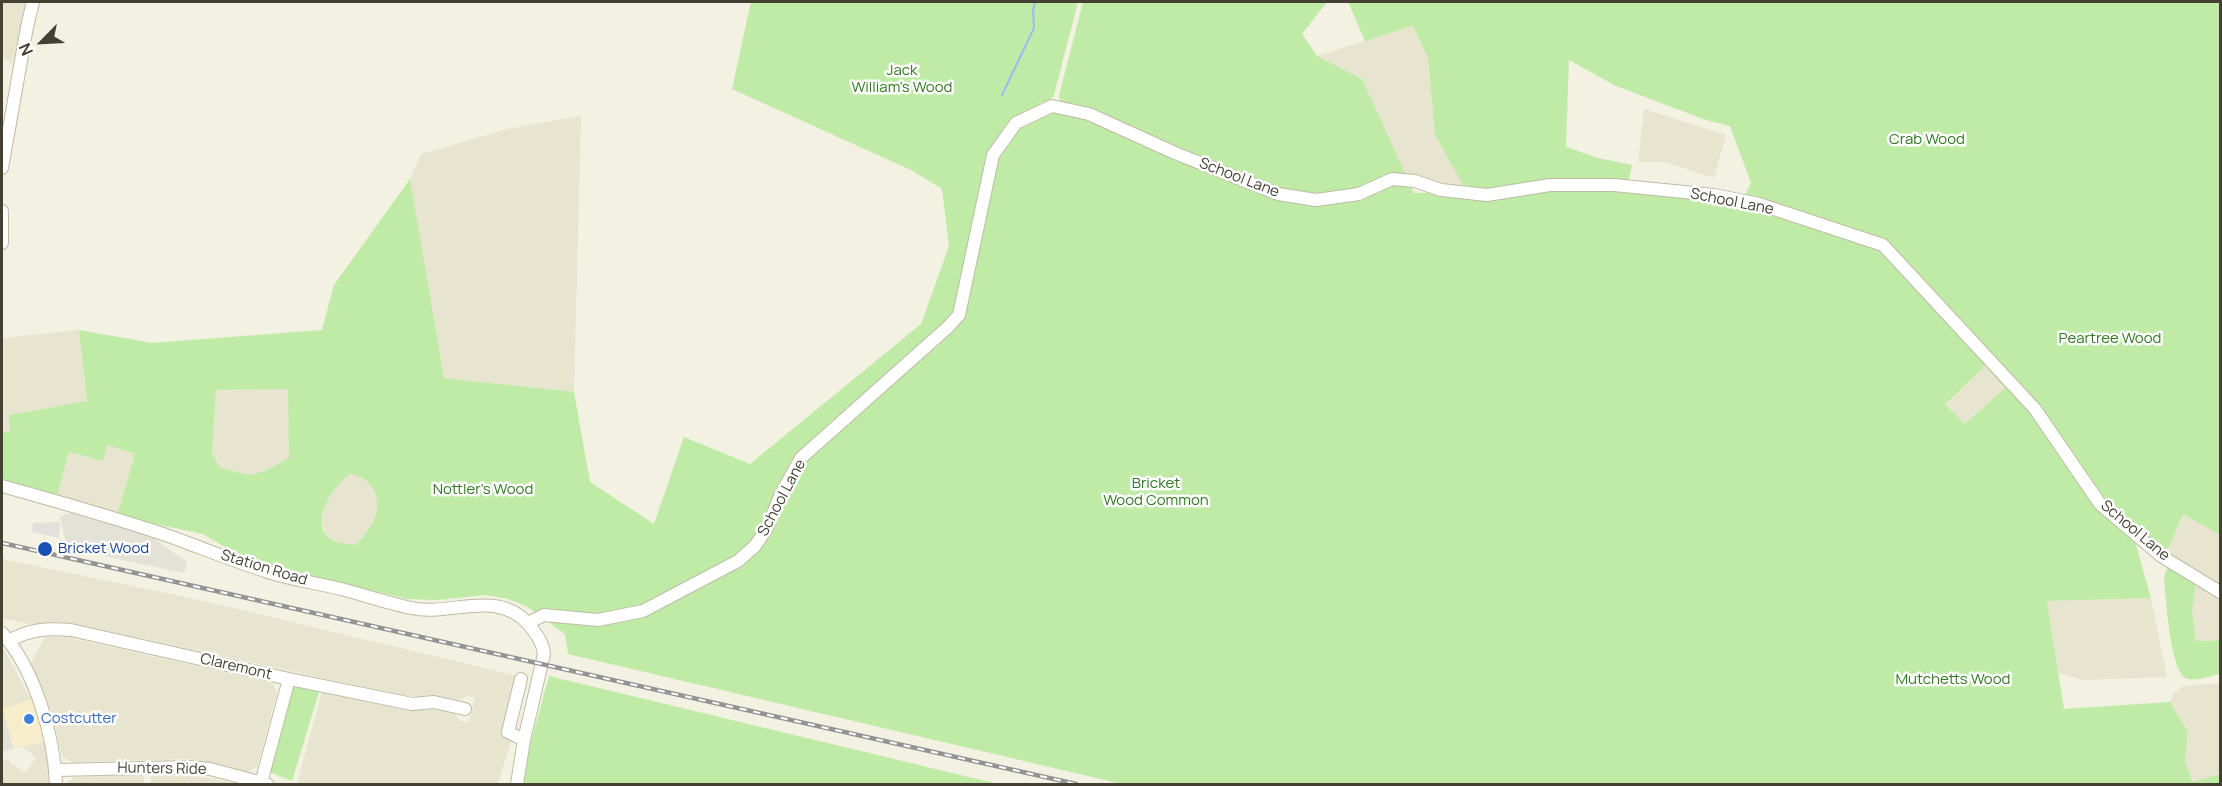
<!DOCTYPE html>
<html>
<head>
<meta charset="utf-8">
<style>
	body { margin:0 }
	#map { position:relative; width:2222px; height:786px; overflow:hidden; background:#f3f1e2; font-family:Manrope,sans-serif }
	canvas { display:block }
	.frame { position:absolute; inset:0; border:3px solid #444132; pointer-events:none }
	.north { position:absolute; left:12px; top:12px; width:60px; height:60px; -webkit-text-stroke:4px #fff; paint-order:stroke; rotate:246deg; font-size:16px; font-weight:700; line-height:24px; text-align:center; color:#444132 }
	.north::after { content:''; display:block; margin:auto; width:21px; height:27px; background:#444132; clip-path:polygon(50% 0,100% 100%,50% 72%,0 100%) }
</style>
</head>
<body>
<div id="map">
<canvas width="2222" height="786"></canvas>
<div class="frame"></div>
<div class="north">N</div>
</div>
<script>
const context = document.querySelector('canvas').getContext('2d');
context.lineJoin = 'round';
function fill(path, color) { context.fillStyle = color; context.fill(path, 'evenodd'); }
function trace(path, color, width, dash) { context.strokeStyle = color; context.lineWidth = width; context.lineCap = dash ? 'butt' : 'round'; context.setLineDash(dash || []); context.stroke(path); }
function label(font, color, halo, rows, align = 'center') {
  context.font = font + ' Manrope,sans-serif'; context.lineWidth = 5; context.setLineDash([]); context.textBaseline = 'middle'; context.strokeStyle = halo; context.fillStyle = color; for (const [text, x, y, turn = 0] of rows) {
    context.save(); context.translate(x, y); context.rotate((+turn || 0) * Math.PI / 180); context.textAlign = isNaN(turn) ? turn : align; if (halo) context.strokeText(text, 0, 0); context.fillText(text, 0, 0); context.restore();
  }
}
fill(new Path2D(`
	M2 2H27L12 64 2 56Z
	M1413 26 1428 58 1435 135 1465 188 1406 177 1362 79 1317 56Z
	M1644 109 1726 135 1714 178 1665 162H1638Z
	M581 116 574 392 444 378 410 179 421 154 507 129Z
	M79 330 87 401 9 415 10 432H2V338Z
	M1985 366 2006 388 1965 424 1945 406Z
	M289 388V458L265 471 248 475 219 467 212 452 216 390Z
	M107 445 135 454 117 516 57 496 69 452 102 461Z
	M349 474 359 475 371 485 377 501 375 517 367 532 356 545 341 543 328 537 322 523 324 507 338 484Z
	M2183 514 2220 535V587L2166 554Z
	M2 559 204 601 517 676 503 733 511 741 498 784H297L322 691 455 713 460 721 469 722 475 698 467 696 461 700 432 695 405 696 76 624 59 622 31 624 10 620 2 618Z
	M2196 582 2220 595V639L2213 641H2196L2192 611Z
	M2151 598 2167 677 2082 680 2059 673 2047 601Z
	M45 637H66L272 683 277 693 257 767 246 772 188 759 72 762 62 756 52 715 31 663Z
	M2 646 31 699 2 710Z
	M2220 683V774L2194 782 2185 761 2188 732 2170 702 2174 693 2183 686Z
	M46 741 52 784H2V761L9 759 10 762 26 773 36 757 22 747Z
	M189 774 209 778 236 784H151V775Z
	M144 775V784H66L74 777Z`), '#e7e4cf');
fill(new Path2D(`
	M34 698 46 741 14 749 2 709Z`), '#f7edca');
fill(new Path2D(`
	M71 513 147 534 187 562 184 573 67 548 60 516Z
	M2 709 14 749 2 752Z`), '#e4e1d7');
fill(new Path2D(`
	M751 2H1078L1054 95 1048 102 1039 103 1037 115 1056 109 1060 100 1059 96 1083 2H1327L1302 34 1317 56 1362 79 1414 193 1467 192 1435 135 1428 58 1413 26 1365 41 1348 2H2220V535L2183 514 2166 554 2129 520 2151 598 2047 601 2064 709 2170 702 2188 732 2185 761 2193 782 2220 774V784H1122L568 654 565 634 526 606 508 599 486 595 437 600 407 599 265 564 228 549 203 534 117 516 135 454 107 445 103 461 69 452 57 496 2 482V432H10L9 415 87 401 79 330 152 343 322 330 334 285 410 179 444 378 574 392 590 482 654 524 684 437 750 464 921 324 949 246 942 189 911 170 732 89ZM1569 60 1616 86 1706 120 1730 126 1751 183 1740 205 1626 192 1632 165 1598 158 1566 147ZM1985 366 2005 388 1965 424 1945 405ZM288 389 289 458 265 471 248 475 219 467 212 452 216 390ZM349 474C371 476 382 497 375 517 371 528 363 537 356 545 347 544 335 543 328 537 310 518 335 486 349 474Z
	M2170 567 2196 582 2192 611 2196 641H2213L2220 639V674C2211 676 2197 681 2188 679 2170 676 2166 596 2164 578L2166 570Z
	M549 676 998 784H522L528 753Z
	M297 686 320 689 292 781 267 771 293 688Z`), '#bfeba6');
fill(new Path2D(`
	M60 522 59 538 32 532 33 523Z`), '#e2e1db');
trace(new Path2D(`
	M1002 95 1034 28 1033 11 1035 2`), '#97bdf6', 2);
const minor = new Path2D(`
	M2 168 27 27 33 2
	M2 211V243
	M2 486C56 501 109 516 163 534 197 546 231 560 265 571 291 580 319 583 345 590 367 596 388 603 411 608 450 617 499 587 530 626 537 635 543 643 544 654L524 740 517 784
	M528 623 544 615 598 620 643 611 738 561 755 546 767 528 781 494 801 458 948 327 959 315 993 155 1016 123 1052 106 1089 114 1175 153 1278 194 1316 200 1359 194 1392 179 1415 181 1441 190 1487 195 1550 185H1614L1714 195 1759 204 1883 245 2035 409 2100 504 2161 556 2220 592
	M2 633C35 670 54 735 56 784
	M9 641C29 629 48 628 71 630L289 679 412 704 434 702 465 709
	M521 679 508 732 524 740
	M56 770 188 767 210 769 267 784
	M261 783 289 679`);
trace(minor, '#bebba4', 14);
trace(minor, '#fff', 12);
const rail = new Path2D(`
	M2 543 1076 784`);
trace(rail, '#939393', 4.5);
trace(rail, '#fff', 2, [7]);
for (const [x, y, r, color] of [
	[45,549,8,"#1a4fb4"],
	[29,719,6,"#3f7fe0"]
]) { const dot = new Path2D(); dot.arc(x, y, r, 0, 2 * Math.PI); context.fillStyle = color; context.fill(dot); trace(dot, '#fff', 2); }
label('15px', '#317a21', '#fff', [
	["Jack",902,71],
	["William's Wood",902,88],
	["Crab Wood",1927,140],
	["Peartree Wood",2110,339],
	["Bricket",1156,484],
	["Wood Common",1156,501],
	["Nottler's Wood",483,490],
	["Mutchetts Wood",1953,680]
]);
label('15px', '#444132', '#fff', [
	["School Lane",1239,178,21],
	["School Lane",1732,202,11],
	["School Lane",782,498,-62],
	["School Lane",2135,531,40],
	["Station Road",264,568,17],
	["Claremont",236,667,13],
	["Hunters Ride",162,769,1]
]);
label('15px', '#164399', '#fff', [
	["Bricket Wood",58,549]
], 'left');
label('15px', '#366cbe', '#fff', [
	["Costcutter",41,719]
], 'left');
</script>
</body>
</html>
